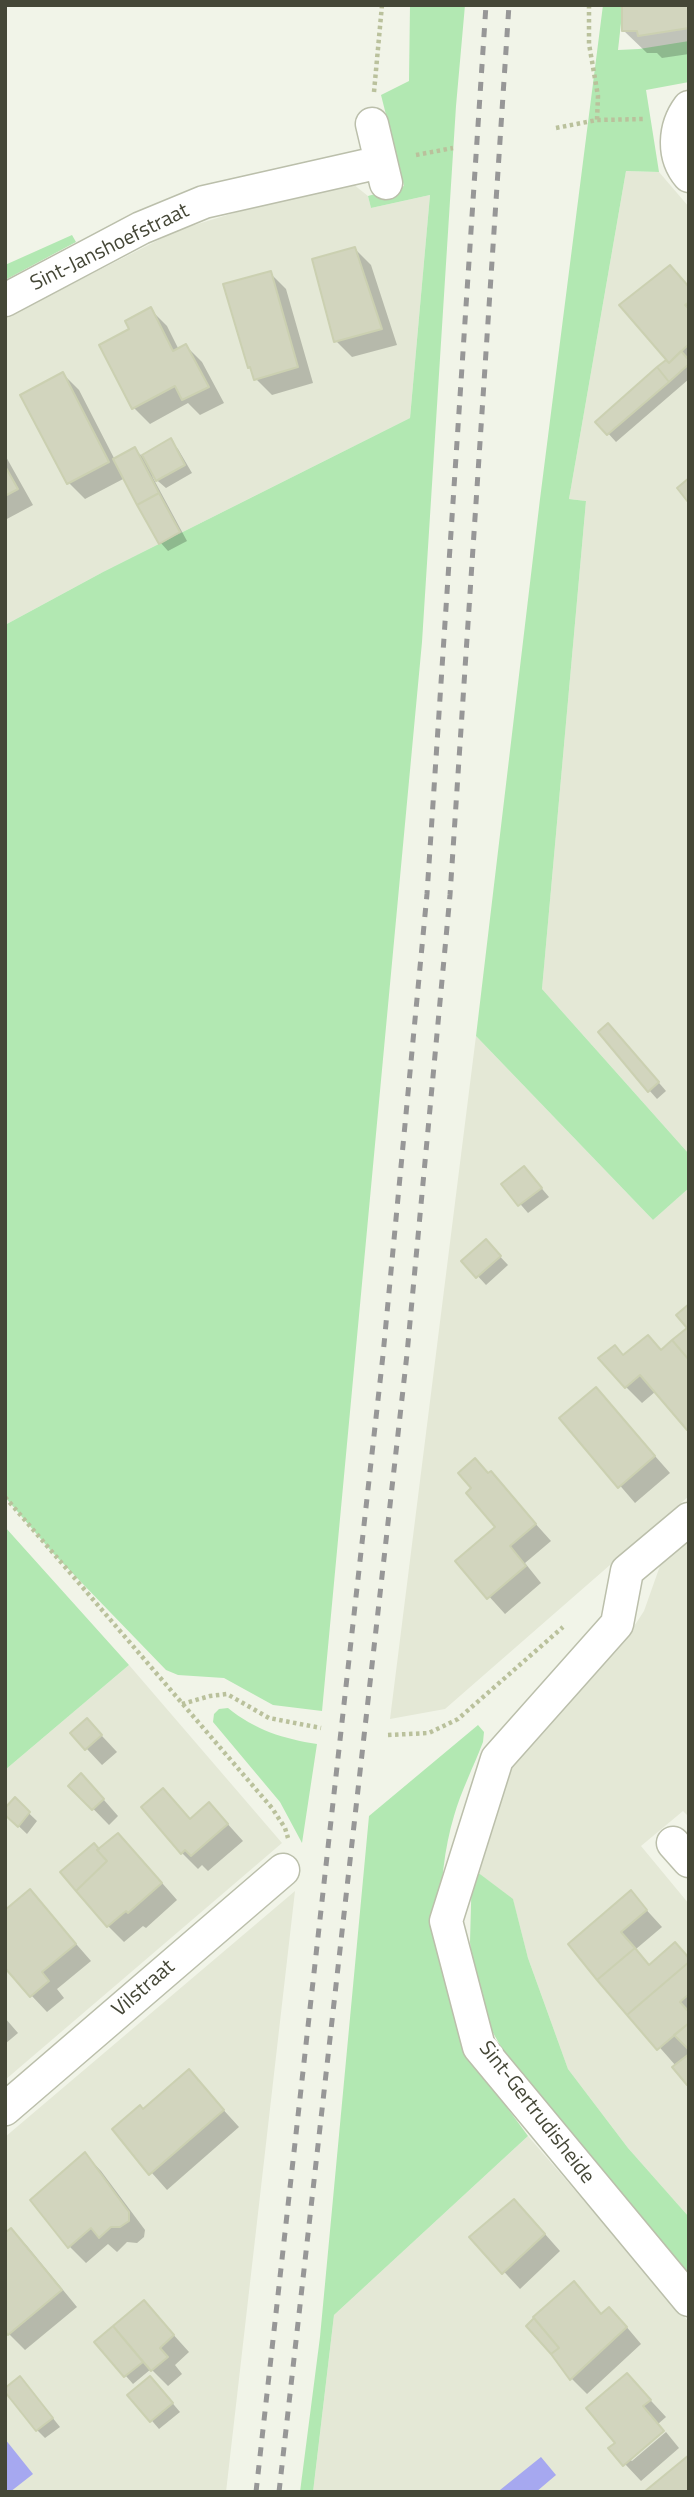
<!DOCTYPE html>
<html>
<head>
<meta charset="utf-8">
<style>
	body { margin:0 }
	#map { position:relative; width:694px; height:2497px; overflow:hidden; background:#f1f4e8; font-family:"Titillium Web",sans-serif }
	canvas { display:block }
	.frame { position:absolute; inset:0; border:7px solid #454737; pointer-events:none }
</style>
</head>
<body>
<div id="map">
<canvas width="694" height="2497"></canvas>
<div class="frame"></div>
</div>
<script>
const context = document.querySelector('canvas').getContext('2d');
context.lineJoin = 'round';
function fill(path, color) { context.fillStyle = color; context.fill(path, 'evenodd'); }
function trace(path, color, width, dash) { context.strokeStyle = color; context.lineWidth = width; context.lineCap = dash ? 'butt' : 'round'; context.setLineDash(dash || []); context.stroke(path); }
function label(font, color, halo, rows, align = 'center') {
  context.font = font + ' "Titillium Web",sans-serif'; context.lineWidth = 7; context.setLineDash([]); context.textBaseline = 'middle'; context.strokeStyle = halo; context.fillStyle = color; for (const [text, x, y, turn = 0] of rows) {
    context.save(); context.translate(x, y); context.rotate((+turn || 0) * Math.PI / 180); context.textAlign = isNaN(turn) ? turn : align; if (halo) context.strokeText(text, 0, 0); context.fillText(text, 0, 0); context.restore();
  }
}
fill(new Path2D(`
	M626 171 659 172 689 207V1154L542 989 586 501 569 499Z
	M353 184 368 196 371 208 430 195 410 418 103 572 5 625V318L178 230 273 201Z
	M476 1036 653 1220 689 1188V1496L445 1709 390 1719Z
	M689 1539V1817L683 1811 641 1846 689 1904V2217L628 2148 568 2069 528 1958 513 1900 472 1868 477 1838 518 1750 567 1691 625 1640 644 1611 661 1563Z
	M129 1665 282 1843 5 2080V1770Z
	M295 1891 226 2492H5V2137Z
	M528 2136 689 2322V2492H313L334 2315Z`), '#e4e8d6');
fill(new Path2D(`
	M410 5H465L456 106 422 642 322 1711 273 1705 224 1678 178 1675 166 1670 52 1552 5 1497V625L103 572 410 418 430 195 371 208 368 196 404 186 381 95 409 81Z
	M603 5H623L618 50 639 49 689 41V82L646 90 659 172 626 171 569 499 586 501 542 989 689 1154V1188L653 1220 476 1036 540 499Z
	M72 235 76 242 5 280V265Z
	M5 1527 129 1665 5 1770Z
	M228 1708C255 1730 284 1739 317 1744L302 1843 280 1802 213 1722 214 1714 219 1709Z
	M478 1725 484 1732 483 1742C474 1766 461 1791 454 1816 435 1878 435 1978 463 2038 479 2073 505 2104 528 2136L334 2315 313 2492H300L320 2337 369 1816Z
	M472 1868 513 1899 528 1958 568 2069 628 2148 689 2217V2277L524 2087 492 2031 474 1982 470 1942Z`), '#b2e8b2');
fill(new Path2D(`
	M5 2439 33 2474 10 2492 5 2488Z
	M541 2457 556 2475 536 2492H501L500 2490Z`), '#a6a8f0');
fill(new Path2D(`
	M689 5V54L662 58 657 53H647L624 31Z
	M355 249 371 265 397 345 352 357 336 341Z
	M270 273 286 289 313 383 272 395 256 379Z
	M689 287V379L616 442 598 422 669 360Z
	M150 309 167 326 179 350 186 346 202 362 224 403 200 415 188 403 150 424 134 408 131 329Z
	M63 374 79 390 115 460 134 449 142 456 170 441 178 449 192 473 166 488 152 476 187 541 168 551 160 542 125 478 85 499 69 483Z
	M5 455 33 505 5 520Z
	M616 1033 666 1091 657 1099 649 1090Z
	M532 1177 549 1197 528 1213 503 1184Z
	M494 1250 508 1265 486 1285 464 1261Z
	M689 1328V1429L656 1391 642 1403 626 1387Z
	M596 1389 670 1473 635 1503 562 1418Z
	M491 1474 551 1541 525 1563 541 1583 505 1614 457 1561 497 1527Z
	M87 1720 117 1752 102 1765 72 1733Z
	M71 1786 97 1792 118 1816 109 1825Z
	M163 1790 192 1821H225L243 1841 208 1871 202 1865 198 1869 182 1853Z
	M15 1800 37 1821 27 1834 5 1813Z
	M99 1851H134L177 1900 146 1928 143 1926 124 1942 108 1926Z
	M30 1891 91 1961 57 1989 64 1998 47 2012 31 1995Z
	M631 1893 662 1927 636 1949 650 1966 689 1958V2084L675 2068 676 2066 570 1945Z
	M5 2018 18 2033 5 2044Z
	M189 2072 239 2127 167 2190 114 2130 144 2112Z
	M85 2154 101 2171 145 2230 144 2237 137 2243 127 2242 117 2252 108 2244 86 2263 70 2247 32 2200Z
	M530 2217 560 2251 520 2289 472 2237Z
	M11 2230 27 2246 77 2307 25 2350 9 2334Z
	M574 2284 602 2315 625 2325 641 2344 587 2394 571 2378 552 2353Z
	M144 2302 189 2352 175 2365 182 2374 168 2386 151 2369 133 2384 96 2342Z
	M627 2375 666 2417 658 2424 663 2429 629 2459 632 2461 666 2432 679 2448 641 2481 610 2448 618 2443Z
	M158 2386 180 2412 159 2429 130 2395Z
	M28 2387 60 2427 45 2438 37 2430Z`), '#0003');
const building = new Path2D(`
	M622 5H689V28L638 36 637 31H622Z
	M355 247 382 329 334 342 312 259Z
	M670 265 689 287V302L685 305 689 309V344L669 363 619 305Z
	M271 271 298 367 254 380 250 367 248 368 223 284Z
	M151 307 173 351 186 344 209 387 182 400 175 386 132 409 99 345 129 329 125 321Z
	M681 351 689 360V364L669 382 657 367 666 360 669 363Z
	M657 367 669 382 607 435 595 422Z
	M63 372 109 462 67 484 20 395Z
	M171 438 185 465 156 481 142 455Z
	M135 447 159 493 137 505 113 459Z
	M5 466 18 489 5 496Z
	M689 478V501L688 502 677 488Z
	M159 493 180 532 159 544 137 505Z
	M608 1023 659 1082 648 1092 598 1032Z
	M524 1166 542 1188 518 1206 501 1184Z
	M486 1239 501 1256 476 1278 461 1261Z
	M689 1304V1360L672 1340 687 1328 676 1315Z
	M648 1335 661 1350 672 1340 689 1360V1428L687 1430 640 1375 625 1388 598 1358 615 1345 623 1355Z
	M596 1387 655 1456 618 1488 559 1418Z
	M475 1458 488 1473 491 1471 536 1524 510 1546 526 1566 487 1599 455 1561 495 1527 466 1493 471 1488 458 1473Z
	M87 1718 102 1735 85 1750 70 1733Z
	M81 1773 104 1799 92 1810 68 1786Z
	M163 1788 190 1819 209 1802 228 1824 191 1856 185 1850 181 1854 141 1807Z
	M15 1797 30 1812 18 1827 5 1815V1808Z
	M118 1833 162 1883 128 1913 126 1911 107 1927 76 1891 107 1861 97 1850Z
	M94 1843 99 1849 97 1850 107 1861 76 1891 60 1872Z
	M30 1889 76 1944 42 1972 49 1981 30 1997 5 1968V1910Z
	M631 1890 647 1910 621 1932 635 1948 597 1980 568 1944Z
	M675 1942 689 1958V1962L627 2015 597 1980 635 1948 649 1965Z
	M689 1962V1994L680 2002 689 2012V2023L657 2050 627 2015Z
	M689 2023V2050L674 2035Z
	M689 2054V2083L687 2085 672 2067Z
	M189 2069 224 2110 149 2175 112 2129 140 2105 143 2109Z
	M85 2152 129 2212V2221L120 2227H111L99 2238 91 2228 68 2248 30 2200Z
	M514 2199 545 2234 502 2274 469 2237Z
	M11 2228 62 2290 8 2335 5 2331V2233Z
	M574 2281 601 2314 609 2307 627 2327 570 2380 551 2354 559 2348 533 2317Z
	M144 2300 174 2335 160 2348 168 2357 151 2371 113 2326Z
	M534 2318 559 2348 551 2354 526 2326Z
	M113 2326 143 2362 124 2377 94 2342Z
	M627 2373 651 2400 643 2406 664 2431 623 2466 608 2448 615 2443 586 2408Z
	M20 2376 53 2418 36 2431 5 2392V2388Z
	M150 2376 173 2403 150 2422 127 2395Z
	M689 2455V2492H644Z`);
fill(building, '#d2d5be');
trace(building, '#cbd0b1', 2);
const street = new Path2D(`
	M689 107C674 127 672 156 689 176
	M372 124 386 183
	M5 300 141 228 204 202 381 162
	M689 1519 627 1571 617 1624 497 1759 446 1921 479 2047 689 2300
	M673 1843 689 1861
	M5 2109 283 1870`);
trace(street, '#bbbfab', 35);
trace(new Path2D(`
	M589 5V44L598 96 597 120
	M374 92 382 5
	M556 128 597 120 645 119
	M416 155 453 148
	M5 1497 272 1808 285 1828 288 1838
	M182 1704 210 1696 227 1694 269 1718 321 1728
	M388 1735 429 1733 458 1719 563 1627`), '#bac19c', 4.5, [3.5, 3.5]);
trace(street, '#fff', 32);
trace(new Path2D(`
	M256 2492 383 1355 427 894 486 5
	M279 2492 407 1354 450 895 509 5`), '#979797', 5, [9, 9]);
label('21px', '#454737', '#fff', [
	["Sint-Janshoefstraat",110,248,-26],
	["Vilstraat",144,1989,-41],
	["Sint-Gertrudisheide",536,2113,52]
]);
</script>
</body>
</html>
